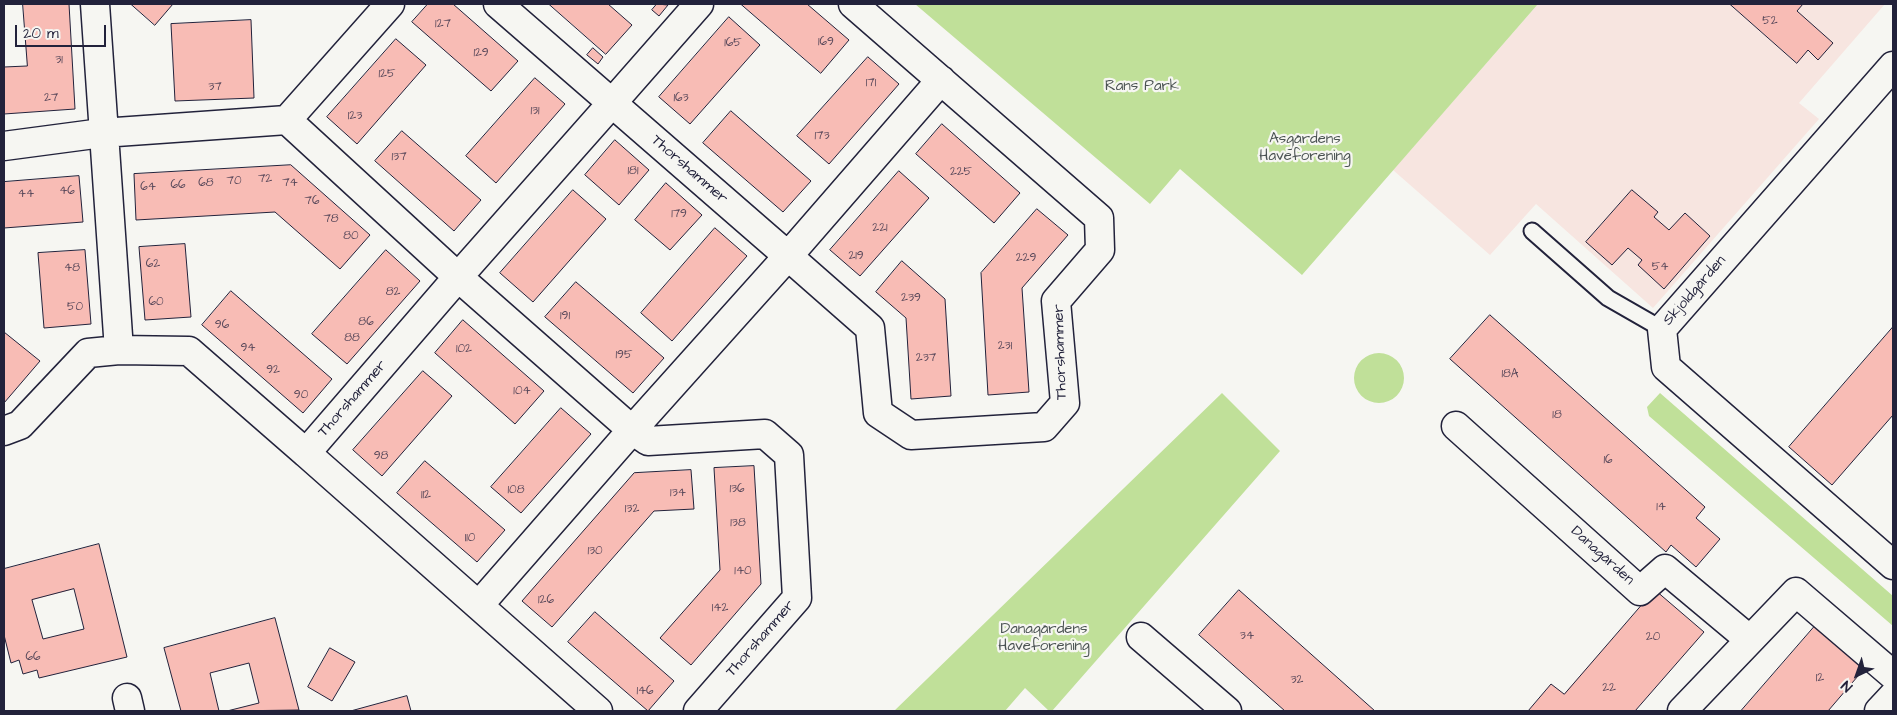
<!DOCTYPE html>
<html>
<head>
<meta charset="utf-8">
<style>
	body { margin:0 }
	#map { position:relative; width:1897px; height:715px; overflow:hidden; background:#f6f6f2; font-family:"Architects Daughter",sans-serif }
	canvas { display:block }
	.frame { position:absolute; inset:0; border:5px solid #22223b; pointer-events:none }
	.north { position:absolute; left:1832px; top:650px; width:50px; height:50px; -webkit-text-stroke:4px #f6f6f2; paint-order:stroke; rotate:222deg; font-size:14px; font-weight:700; line-height:20px; text-align:center; color:#22223b }
	.north::after { content:''; display:block; margin:auto; width:18px; height:22px; background:#22223b; clip-path:polygon(50% 0,100% 100%,50% 72%,0 100%) }
	.scale { position:absolute; left:15px; top:25px; width:91px; height:22px; box-sizing:border-box; border:2px solid #22223b; border-top:0; padding-left:6px; font-size:15px; line-height:18px; white-space:nowrap; color:#22223b; -webkit-text-stroke:4px #f6f6f2; paint-order:stroke }
</style>
</head>
<body>
<div id="map">
<canvas width="1897" height="715"></canvas>
<div class="frame"></div>
<div class="north">N</div>
<div class="scale">20 m</div>
</div>
<script>
const context = document.querySelector('canvas').getContext('2d');
context.lineJoin = 'round';
function fill(path, color) { context.fillStyle = color; context.fill(path, 'evenodd'); }
function trace(path, color, width, dash) { context.strokeStyle = color; context.lineWidth = width; context.lineCap = dash ? 'butt' : 'round'; context.setLineDash(dash || []); context.stroke(path); }
function label(font, color, halo, rows, align = 'center') {
  context.font = font + ' "Architects Daughter",sans-serif'; context.lineWidth = 4.5; context.setLineDash([]); context.textBaseline = 'middle'; context.strokeStyle = halo; context.fillStyle = color; for (const [text, x, y, turn = 0] of rows) {
    context.save(); context.translate(x, y); context.rotate((+turn || 0) * Math.PI / 180); context.textAlign = isNaN(turn) ? turn : align; if (halo) context.strokeText(text, 0, 0); context.fillText(text, 0, 0); context.restore();
  }
}
fill(new Path2D(`
	M1538 4H1885L1799 103 1819 119 1653 308 1536 204 1490 255 1393 170Z`), '#f7e5e0');
fill(new Path2D(`
	M915 4H1538L1302 275 1180 169 1150 204Z
	M1354 378a25 25 0 1 1 50 0a25 25 0 1 1-50 0Z
	M1222 393 1280 451 1052 711H1049L1025 688 1005 711H894Z
	M1660 393 1893 596V626L1649 416 1647 407Z`), '#c0e099');
const building = new Path2D(`
	M23 4H69L75 109 4 114V67L27 66Z
	M131 4H173L155 25Z
	M428 4H453L518 61 491 91 412 22Z
	M549 4H608L632 25 606 54Z
	M657 4 668 5 659 16 652 10Z
	M741 4H807L849 40 821 73Z
	M1730 4H1803L1797 11 1833 43 1818 60 1808 50 1797 63Z
	M729 17 760 45 690 124 659 97Z
	M251 20 254 98 175 101 171 24Z
	M396 39 426 65 357 144 327 117Z
	M593 48 603 57 598 64 587 55Z
	M868 57 899 84 829 164 797 136Z
	M535 78 565 104 496 183 466 156Z
	M731 111 811 181 783 212 703 143Z
	M942 124 1020 193 994 223 916 154Z
	M402 131 481 200 454 231 375 161Z
	M615 140 649 170 619 205 585 175Z
	M291 165 370 235 340 269 275 212 136 220 134 174Z
	M899 171 929 198 860 276 830 250Z
	M79 176 83 222 4 228V182Z
	M666 183 702 215 670 250 635 220Z
	M573 190 606 219 533 302 500 273Z
	M1632 190 1658 212 1654 217 1669 230 1685 213 1710 236 1664 289 1638 265 1642 260 1628 248 1612 265 1586 242Z
	M1037 209 1068 235 1022 288 1029 392 988 395 981 273Z
	M715 228 747 256 672 341 641 313Z
	M185 244 191 317 145 320 139 247Z
	M85 250 91 324 44 328 38 253Z
	M386 250 420 281 347 364 312 334Z
	M902 261 945 299 951 396 911 399 906 318 876 292Z
	M576 282 664 358 633 393 545 317Z
	M231 291 332 379 303 413 202 325Z
	M1490 315 1705 507 1696 518 1720 539 1696 567 1671 545 1666 552 1450 359Z
	M463 320 544 391 515 424 435 353Z
	M1893 327V415L1832 485 1789 447Z
	M4 332 40 361 4 403Z
	M423 371 452 396 382 476 353 450Z
	M561 408 591 434 521 513 491 487Z
	M425 461 505 530 477 562 397 493Z
	M754 466 761 584 691 665 660 638 720 570 714 468Z
	M691 470 694 509 654 511 552 627 522 601 634 473Z
	M99 544 127 657 39 678 37 670 23 674 19 660 11 663 4 635V569ZM74 589 84 629 43 639 32 600Z
	M1239 590 1375 711H1285L1199 635Z
	M1655 590 1704 632 1635 711H1528L1551 684 1564 694Z
	M595 612 674 681 648 711 568 642Z
	M275 618 299 710 227 711 259 703 249 663 210 673 219 711H181L164 648Z
	M1815 626 1864 669 1828 711H1741Z
	M330 648 355 662 332 701 308 687Z
	M407 696 411 711H351Z`);
fill(building, '#f8bcb5');
trace(building, '#22223b', 1);
const lane = new Path2D(`
	M1532 231 1608 298 1662 329`);
const street = new Path2D(`
	M95 4 119 350
	M498 4 612 103 699 4
	M853 4 1099 218 1100 250 1056 301 1065 403 1044 427 911 435 878 413 870 328 788 256 941 80
	M1893 66 1662 329 1666 367 1893 565
	M612 103 788 256 632 430 458 277Z
	M287 120 458 277 306 453 598 711
	M4 146 102 133 287 120 390 4
	M1456 426 1640 591 1665 569 1750 640
	M4 431 20 425 88 353 119 350 189 351 306 453
	M479 605 632 430 648 441 765 434 789 455 797 598 698 711
	M1141 637 1227 711
	M127 698 130 711
	M1682 711 1796 592 1893 675
	M1879 711 1893 696`);
trace(lane, '#22223b', 19);
trace(street, '#22223b', 31);
trace(lane, '#f6f6f2', 15);
trace(street, '#f6f6f2', 28);
label('12px', '#58485a', null, [
	["52",1770,21],
	["127",443,24],
	["169",826,42],
	["165",733,43],
	["129",481,53],
	["31",59,60],
	["125",387,74],
	["171",871,83],
	["37",215,87],
	["27",51,98],
	["163",681,98],
	["131",535,111],
	["123",355,116],
	["173",822,136],
	["137",399,157],
	["181",633,171],
	["225",961,172],
	["72",265,179],
	["70",234,181],
	["68",206,183],
	["74",290,183],
	["66",178,185],
	["64",148,187],
	["46",67,191],
	["44",26,194],
	["76",312,201],
	["179",679,214],
	["78",331,219],
	["221",880,228],
	["80",351,236],
	["219",856,256],
	["229",1026,258],
	["62",153,264],
	["54",1660,267],
	["48",72,268],
	["82",393,292],
	["239",911,298],
	["60",156,302],
	["50",75,307],
	["191",565,316],
	["86",366,322],
	["96",222,325],
	["88",352,338],
	["231",1005,346],
	["94",248,348],
	["102",464,349],
	["195",624,355],
	["237",926,358],
	["92",273,370],
	["18A",1510,374],
	["104",522,391],
	["90",301,395],
	["18",1557,415],
	["98",381,456],
	["16",1608,460],
	["136",737,489],
	["108",516,490],
	["134",678,493],
	["112",426,495],
	["14",1661,507],
	["132",632,509],
	["138",738,523],
	["110",470,538],
	["130",595,551],
	["140",743,571],
	["126",546,600],
	["142",720,608],
	["34",1247,636],
	["20",1653,637],
	["66",33,657],
	["12",1820,678],
	["32",1297,680],
	["22",1609,688],
	["146",645,691]
]);
label('15px', '#4a5252', '#f6f6f2', [
	["Rans Park",1142,87],
	["Asgårdens",1305,140],
	["Haveforening",1305,157],
	["Danagårdens",1044,630],
	["Haveforening",1044,647]
]);
label('15px', '#22223b', '#f6f6f2', [
	["Thorshammer",689,170,41],
	["Skjoldgården",1695,291,-49],
	["Thorshammer",1061,352,-92],
	["Thorshammer",353,399,-49],
	["Danagården",1602,556,42],
	["Thorshammer",761,639,-49]
]);
</script>
</body>
</html>
